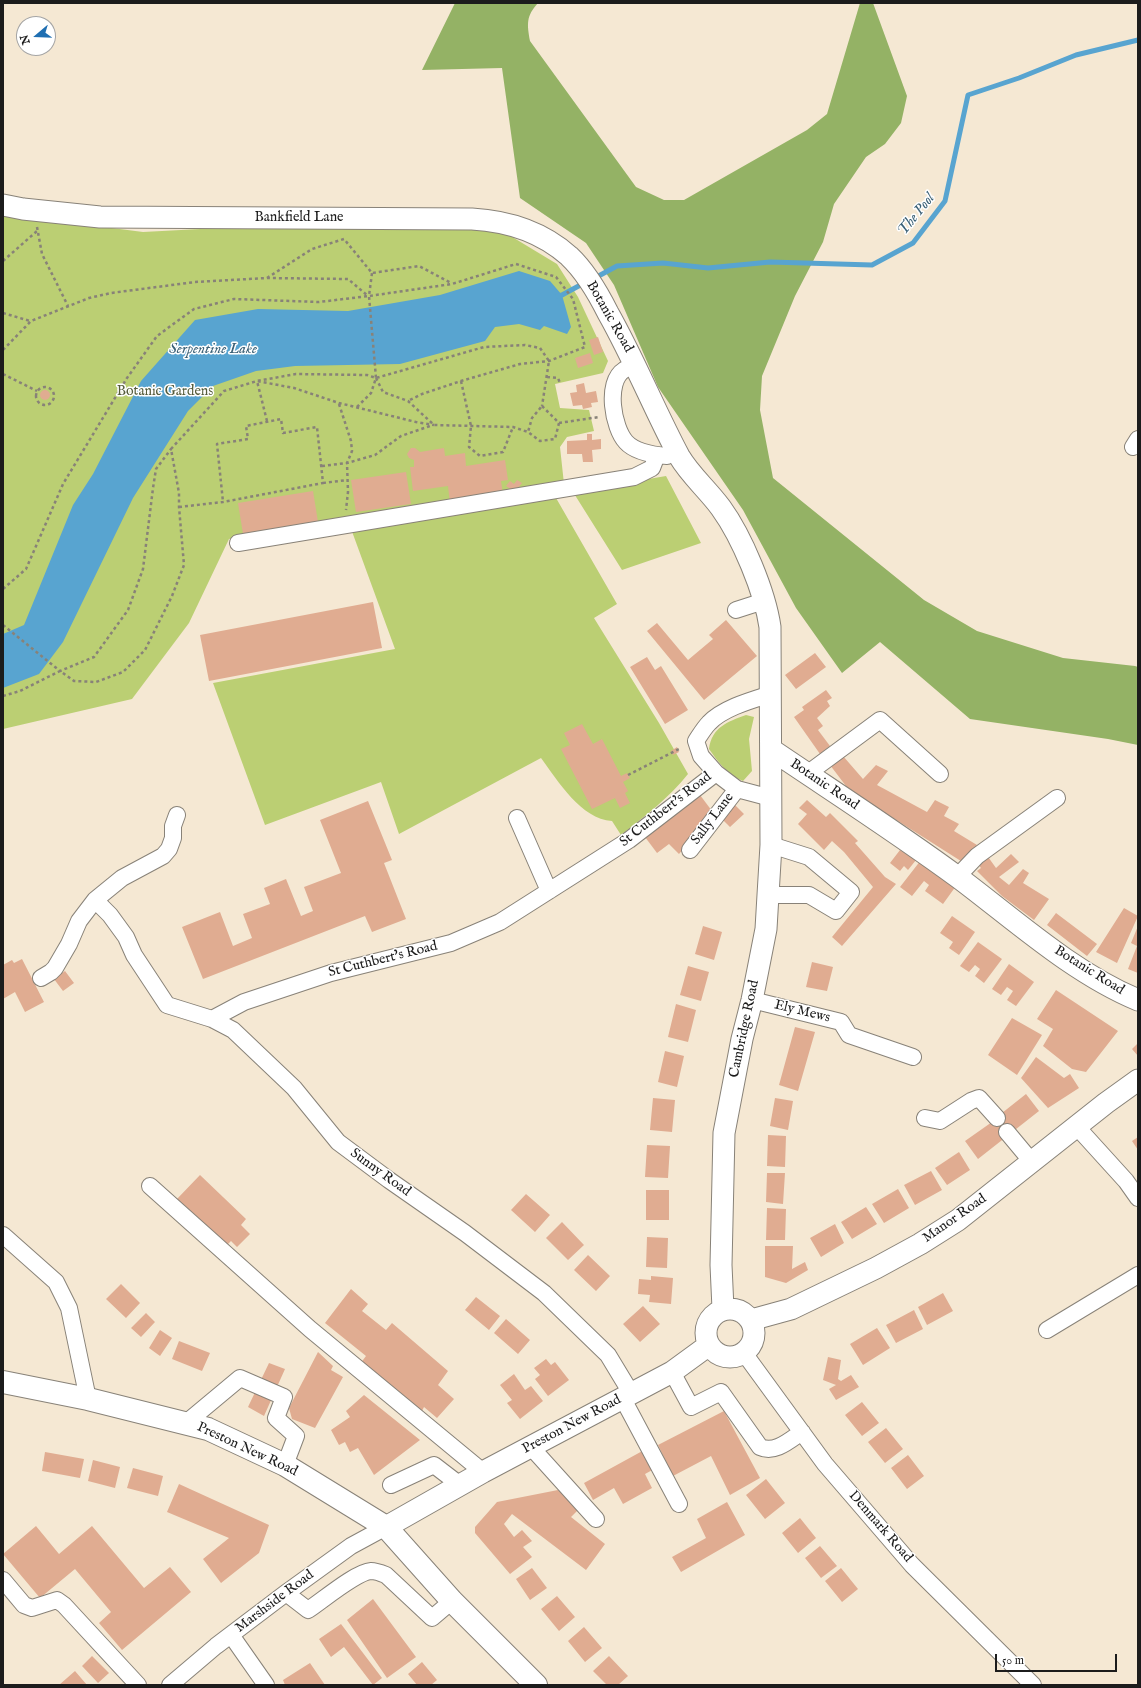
<!DOCTYPE html>
<html>
<head>
<meta charset="utf-8">
<style>
	body { margin:0 }
	#map { position:relative; width:1141px; height:1688px; overflow:hidden; background:#f5e8d3; font-family:"IM FELL English",serif }
	canvas { display:block }
	.frame { position:absolute; inset:0; border:4px solid #1c1c1c; pointer-events:none }
	.north { position:absolute; left:16px; top:16px; width:40px; height:40px; box-sizing:border-box; background:#fff; border:1px solid #a4a4a4; border-radius:50%; rotate:251deg; font-size:11px; font-weight:700; line-height:16px; text-align:center; color:#1c1c1c }
	.north::after { content:''; display:block; margin:auto; width:14px; height:18px; background:#1f6fb2; clip-path:polygon(50% 0,100% 100%,50% 72%,0 100%) }
	.scale { position:absolute; left:995px; top:1654px; width:122px; height:18px; box-sizing:border-box; border:2px solid #1c1c1c; border-top:0; padding-left:5px; font-size:12px; line-height:14px; white-space:nowrap; color:#1c1c1c; -webkit-text-stroke:3px #fff; paint-order:stroke }
</style>
</head>
<body>
<div id="map">
<canvas width="1141" height="1688"></canvas>
<div class="frame"></div>
<div class="north">N</div>
<div class="scale">50 m</div>
</div>
<script>
const context = document.querySelector('canvas').getContext('2d');
context.lineJoin = 'round';
function fill(path, color) { context.fillStyle = color; context.fill(path, 'evenodd'); }
function trace(path, color, width, dash) { context.strokeStyle = color; context.lineWidth = width; context.lineCap = dash ? 'butt' : 'round'; context.setLineDash(dash || []); context.stroke(path); }
function label(font, color, halo, rows, align = 'center') {
  context.font = font + ' "IM FELL English",serif'; context.lineWidth = 3; context.setLineDash([]); context.textBaseline = 'middle'; context.strokeStyle = halo; context.fillStyle = color; for (const [text, x, y, turn = 0] of rows) {
    context.save(); context.translate(x, y); context.rotate((+turn || 0) * Math.PI / 180); context.textAlign = isNaN(turn) ? turn : align; if (halo) context.strokeText(text, 0, 0); context.fillText(text, 0, 0); context.restore();
  }
}
fill(new Path2D(`
	M3 214 143 232 314 223 463 228 504 232 557 264 578 297 608 361 603 373 555 384 560 408 589 410 594 431 567 437 560 447 564 484 229 539 189 623 132 699 3 729Z
	M666 476 701 543 622 570 573 492Z
	M552 491 617 604 594 618 659 723 688 774C669 798 645 816 621 835L612 821C581 819 558 781 541 758L399 834 381 782 265 825 213 683 395 649 350 526Z
	M746 715 754 717 749 739 752 771 743 781C728 775 718 762 709 749 712 727 727 722 746 715Z`), '#bbcf73');
fill(new Path2D(`
	M455 3H538C526 16 527 24 530 41L636 187 664 200H684L807 130 827 114 860 3H873L907 96 901 123 885 144 866 157 834 204 823 242 795 296 762 376 760 410 773 478 924 600 977 631 1063 658 1135 666 1138 667V745L1108 739 970 719 880 642 842 673 796 608 743 510 658 387 614 285 586 243 520 198 502 68 422 70Z`), '#94b265');
fill(new Path2D(`
	M519 271 550 281 562 295 571 327 567 334 544 326 540 330 519 324 495 327 485 341 400 364 295 366 256 371 213 386 188 411 133 498 63 642 39 674 3 688V634L24 625 73 505 93 474 141 381 195 320 258 309 348 311 440 295Z`), '#58a4d0');
trace(new Path2D(`
	M593 279 617 266 663 263 708 268 770 262 872 265 913 243 945 201 968 95 1019 78 1076 55 1138 40
	M558 296 562 295 586 282`), '#58a4d0', 5);
fill(new Path2D(`
	M598 337 603 352 594 355 589 340Z
	M590 353 593 363 578 368 575 358Z
	M584 383 586 393 596 391 598 402 591 403 592 407 583 409 582 405 573 406 570 393 577 392 576 385Z
	M40 395a5 5 0 1 1 10 0a5 5 0 1 1-10 0Z
	M587 434H592V440L601 439V449L592 450 593 462H583L582 454H567V441L587 440Z
	M411 448H415L420 452 444 448 445 456 465 453 466 466 505 460 508 480 501 481 503 495 450 503 448 486 413 491 410 467H414V460L409 458 407 454Z
	M406 472 411 504 356 512 351 480Z
	M517 480 522 483 515 492 506 486 510 481 514 484Z
	M313 491 318 522 243 534 238 503Z
	M373 602 382 648 209 681 200 635Z
	M726 620 757 656 704 700 647 631 657 623 688 660 713 639 709 635Z
	M815 653 826 667 796 689 785 675Z
	M647 657 655 670 661 666 688 710 665 724 630 667Z
	M826 690 832 698 827 701 830 706 817 718 823 726 818 730 830 746 820 754 794 717 804 710 802 707Z
	M582 724 593 744 602 739 621 776 627 773 630 778 623 782 628 791 625 793 630 803 620 808 615 798 592 809 561 749 570 745 564 733Z
	M677 747 679 752 673 755 671 751Z
	M843 756 863 779 876 765 888 771 877 785 927 812 935 800 949 807 944 816 959 824 954 831 977 845 964 863 849 790 830 765Z
	M700 795 712 811 705 817 707 821 679 854 669 844 657 853 645 837Z
	M807 800 826 817 830 813 858 841 855 843 885 877 896 884 842 946 832 937 873 887 844 852 832 841 824 850 798 824 807 814 799 808Z
	M368 801 392 860 384 863 406 919 372 932 365 916 203 979 182 927 220 912 233 946 252 938 243 914 270 904 264 888 286 879 301 916 313 911 304 887 341 873 320 820Z
	M735 805 744 814 730 827 721 818Z
	M900 850 916 860 908 870 904 866 900 871 890 863Z
	M986 854 996 868 1011 854 1019 862 999 877 1009 885 1023 869 1029 873 1023 883 1049 899 1034 920 1002 896 977 871 981 868 977 863Z
	M921 860 956 886 943 904 925 891 929 885 924 881 912 896 900 887Z
	M1124 908 1138 916 1117 963 1096 952Z
	M1056 913 1097 944 1087 956 1047 925Z
	M952 916 975 932 959 955 949 948 953 942 940 933Z
	M703 926 722 932 714 960 695 954Z
	M1138 926V973L1128 969 1137 946 1131 943Z
	M978 942 1002 959 984 983 975 976 980 969 975 965 969 972 960 966Z
	M22 959 44 1002 25 1012 15 992 3 999V978L4 977 3 965 12 960 14 963Z
	M812 962 833 967 827 991 806 987Z
	M1009 964 1034 982 1016 1006 1007 1000 1013 991 1007 987 1001 995 992 989Z
	M688 966 709 972 701 1001 680 995Z
	M65 971 74 983 63 991 54 979Z
	M1056 990 1118 1031 1086 1072 1072 1069 1043 1046 1053 1029 1037 1019Z
	M676 1004 696 1010 688 1042 668 1037Z
	M1012 1018 1042 1035 1017 1075 988 1055Z
	M795 1027 815 1032 798 1091 779 1085Z
	M1138 1043V1056L1132 1049Z
	M665 1051 684 1056 677 1087 658 1082Z
	M1036 1057 1064 1078 1070 1074 1079 1088 1048 1108 1021 1078Z
	M1026 1094 1039 1111 978 1159 965 1141 992 1122 995 1124 1005 1117 1002 1113Z
	M653 1098 675 1100 672 1132 650 1130Z
	M775 1098 793 1101 788 1130 770 1126Z
	M768 1135 786 1136 785 1167 767 1166Z
	M1138 1137V1150L1132 1141Z
	M647 1145 670 1146 668 1178 645 1177Z
	M959 1152 970 1170 947 1185 935 1168Z
	M931 1171 942 1190 915 1205 904 1185Z
	M767 1173H785L783 1204 766 1202Z
	M200 1175 246 1219 241 1225 250 1234 237 1247 231 1241 225 1247 176 1200Z
	M898 1189 909 1208 884 1223 872 1204Z
	M646 1190H669V1220H646Z
	M526 1194 550 1215 535 1232 511 1210Z
	M866 1207 877 1224 852 1239 841 1222Z
	M767 1208 786 1209 785 1240H766Z
	M562 1222 584 1245 568 1260 546 1238Z
	M835 1224 844 1243 821 1257 810 1238Z
	M647 1237 668 1238 667 1268 646 1267Z
	M765 1246H793L792 1269 805 1262 808 1270 786 1283 765 1277Z
	M588 1255 610 1276 596 1291 574 1270Z
	M651 1276 673 1278 671 1304 649 1302 650 1295 638 1294 639 1279 651 1280Z
	M121 1284 140 1303 126 1318 106 1299Z
	M351 1289 368 1304 362 1311 386 1330 392 1323 448 1371 438 1385 454 1399 437 1418 424 1407 420 1415 360 1364 366 1356 325 1323Z
	M943 1293 953 1311 927 1325 918 1307Z
	M476 1297 500 1316 489 1330 465 1310Z
	M643 1306 660 1324 640 1342 623 1324Z
	M914 1310 923 1329 896 1343 886 1325Z
	M146 1313 155 1322 141 1337 131 1328Z
	M506 1319 530 1340 518 1354 494 1333Z
	M877 1328 890 1348 863 1365 850 1344Z
	M160 1330 172 1338 160 1356 149 1348Z
	M179 1341 210 1353 202 1371 172 1359Z
	M318 1352 333 1366 331 1370 343 1377 315 1428 292 1419 289 1408Z
	M828 1357 841 1360 838 1379 841 1381 851 1375 859 1387 836 1400 829 1389 836 1385 823 1380Z
	M546 1359 551 1365 555 1362 569 1380 548 1396 535 1379 540 1375 534 1368Z
	M269 1363 285 1369 264 1416 248 1407Z
	M514 1374 525 1390 531 1386 543 1401 520 1419 507 1403 512 1400 500 1385Z
	M364 1395 420 1440 374 1475 358 1448 350 1452 345 1442 339 1445 331 1430 350 1417 346 1411Z
	M862 1402 879 1423 862 1436 845 1415Z
	M724 1411 760 1478 730 1495 711 1456 673 1476 658 1445Z
	M886 1428 903 1449 885 1463 868 1442Z
	M646 1449 656 1468 645 1474 652 1488 623 1504 614 1488 593 1500 584 1483Z
	M45 1452 84 1459 80 1478 42 1471Z
	M908 1455 924 1476 907 1489 891 1468Z
	M93 1460 120 1467 115 1488 88 1481Z
	M133 1468 163 1476 158 1496 127 1488Z
	M766 1479 785 1503 765 1519 746 1495Z
	M179 1484 269 1525 259 1553 221 1583 203 1559 229 1538 167 1512Z
	M558 1490 580 1508 571 1517 605 1544 586 1570 512 1514 504 1524 514 1537 522 1530 532 1541 523 1547 532 1557 510 1574 475 1533V1527L497 1502Z
	M727 1502 745 1535 681 1572 672 1557 706 1538 697 1519Z
	M800 1518 816 1538 798 1553 782 1533Z
	M36 1526 59 1554 92 1526 144 1588 170 1567 191 1592 122 1650 99 1623 111 1612 75 1569 40 1598 3 1554Z
	M820 1546 837 1566 821 1578 805 1558Z
	M532 1568 547 1588 530 1600 516 1579Z
	M841 1568 858 1589 842 1602 825 1581Z
	M557 1596 575 1617 559 1631 541 1609Z
	M373 1599 416 1657 387 1678 347 1620Z
	M341 1624 382 1678 373 1685 344 1647 331 1657 319 1639Z
	M584 1627 602 1648 585 1662 568 1641Z
	M92 1656 109 1673 98 1683 82 1666Z
	M609 1656 628 1676 618 1685H607L593 1671Z
	M422 1662 437 1680 431 1685H417L408 1674Z
	M310 1663 325 1685H285L283 1680Z
	M75 1671 87 1685H59Z`), '#e0ac91');
const minor = new Path2D(`
	M635 365C632 367 627 368 624 370 605 382 613 428 626 442 635 452 654 455 667 456
	M1133 447 1138 439
	M238 543 634 477 652 468 657 455
	M736 610 764 601
	M807 774 880 720 940 774
	M771 798 737 789 716 773 701 756 696 741C700 735 704 728 709 723 723 708 752 700 771 694
	M517 818 549 891
	M690 850 737 789
	M957 877 977 856 1057 798
	M768 895H809L836 911 851 892 809 857 771 845
	M95 900 110 915 126 937 134 955 167 1005 212 1019 233 1030 294 1088 338 1142 389 1180 465 1233 544 1293 608 1355 631 1393
	M41 978 51 972 55 968 69 944 79 921 95 900 122 878 163 856 169 849 173 838V826L177 815
	M752 1000 841 1022 849 1035 913 1057
	M212 1019 244 1002 331 973 451 943 500 922 629 840 716 773
	M925 1118 940 1121 971 1101 979 1098 997 1118
	M1077 1127 1126 1181 1138 1198
	M1007 1132 1032 1162
	M150 1186 310 1329 483 1472
	M3 1235 56 1282 69 1308 88 1399
	M1047 1330 1138 1275
	M744 1353 825 1464 912 1565 1033 1685
	M672 1372 691 1407 721 1392 760 1447C775 1454 790 1440 802 1432
	M623 1399 679 1504
	M186 1423 240 1378 284 1397 276 1418 296 1436 285 1465
	M531 1447 596 1519
	M391 1485 434 1465 460 1485
	M3 1580 24 1605 32 1608 57 1600 64 1605 138 1685
	M286 1593 308 1610C322 1601 356 1572 371 1571 376 1571 381 1573 386 1575L432 1618 452 1601
	M231 1635 266 1685
	M170 1685 216 1646 286 1593 351 1546 386 1527`);
const major = new Path2D(`
	M3 205 23 209 100 217 472 219C507 221 542 232 569 256 585 271 598 293 608 313 634 359 654 409 679 456 690 475 708 490 721 508 742 537 765 592 770 627L771 845 768 895 766 929 752 1000 742 1039 724 1133 721 1265 723 1309
	M772 750C834 792 898 833 959 878 1015 920 1073 973 1138 1000
	M706 1333a24 24 0 1 1 48 0a24 24 0 1 1-48 0Z
	M751 1320 791 1309 876 1268 920 1244 958 1220 1106 1103 1138 1080
	M386 1527 483 1472 672 1372 709 1345`);
const highway = new Path2D(`
	M3 1382 88 1399 208 1429 285 1465 386 1527 452 1601 536 1685`);
trace(minor, '#888278', 18);
trace(major, '#888278', 23);
trace(highway, '#888278', 24);
trace(new Path2D(`
	M37 227 42 254 68 306
	M3 261 37 231
	M267 278 312 249 344 239 372 273 419 266 451 283
	M3 313 30 321
	M3 350 31 321 89 298 111 293 195 282 267 278 348 279 368 296
	M3 374 37 391
	M547 377 558 378 560 383
	M376 378 383 392 408 401 434 425 513 427 528 432
	M461 381 471 426 469 447 480 456 503 452 513 427
	M36 396a9 9 0 1 1 18 0a9 9 0 1 1-18 0Z
	M339 404 351 441 352 451 347 463 348 492 346 510
	M542 406 559 423 555 439 540 441 528 432 532 418Z
	M357 407 371 393 376 378 369 296 372 273
	M267 421 257 381 294 388 339 403 416 422 434 425
	M559 423 599 417
	M322 466 347 463 375 455 401 436 433 425
	M323 483 347 480
	M179 507 223 502 323 483 317 427 283 433 281 419 246 426 248 439 217 444 223 502
	M3 589 26 569 63 484 127 378 157 336 194 309 234 299 319 302 369 296 452 284 516 264 556 277 573 299 585 347 549 361 520 364 461 381 422 394 408 401
	M3 625 60 671 94 657 128 610 143 569 153 488 156 469 171 449
	M3 696 20 691 60 671 74 681 96 682 123 672 145 650 172 596 184 565 179 507V493L171 449 224 391 257 381 296 374 367 375 376 378 484 347 525 345 540 348 549 361 542 406
	M628 775 681 748`), '#888278', 2.5, [3, 3]);
trace(minor, '#fff', 16);
trace(major, '#fff', 21);
trace(highway, '#fff', 22);
label('14px', '#1c1c1c', '#fff', [
	["Bankfield Lane",299,218],
	["Botanic Road",609,317,60],
	["Botanic Road",824,785,34],
	["St Cuthbert's Road",666,810,-38],
	["Sally Lane",713,819,-53],
	["St Cuthbert's Road",383,960,-14],
	["Botanic Road",1089,971,32],
	["Ely Mews",802,1012,14],
	["Cambridge Road",745,1029,-78],
	["Sunny Road",380,1173,36],
	["Manor Road",955,1219,-35],
	["Preston New Road",572,1425,-28],
	["Preston New Road",247,1450,25],
	["Denmark Road",880,1527,49],
	["Marshside Road",275,1602,-37]
]);
label('14px', '#545b3a', '#fff', [
	["Botanic Gardens",165,392]
]);
label('italic 15px', '#3a6076', '#fff', [
	["The Pool",917,215,-51],
	["Serpentine Lake",213,350]
]);
</script>
</body>
</html>
